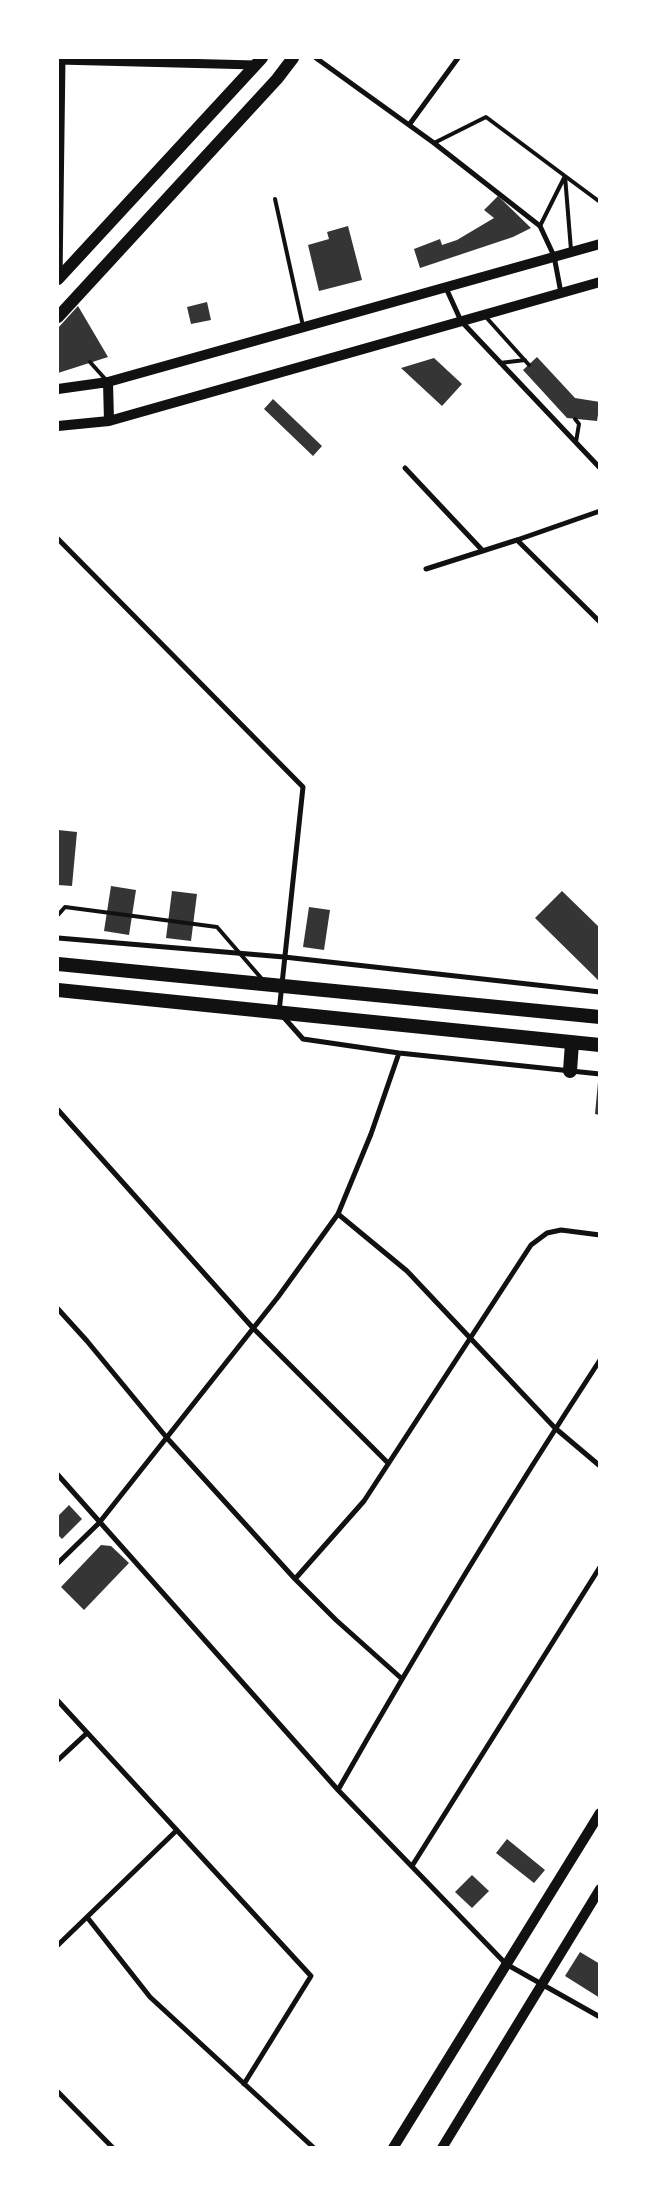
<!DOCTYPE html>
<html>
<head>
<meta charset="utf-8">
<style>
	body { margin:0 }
	#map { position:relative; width:657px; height:2205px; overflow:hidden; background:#fff; font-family:"Noto Sans",sans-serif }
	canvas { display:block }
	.frame { position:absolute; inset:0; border:59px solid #fff; pointer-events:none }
</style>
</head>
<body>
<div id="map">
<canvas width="657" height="2205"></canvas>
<div class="frame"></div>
</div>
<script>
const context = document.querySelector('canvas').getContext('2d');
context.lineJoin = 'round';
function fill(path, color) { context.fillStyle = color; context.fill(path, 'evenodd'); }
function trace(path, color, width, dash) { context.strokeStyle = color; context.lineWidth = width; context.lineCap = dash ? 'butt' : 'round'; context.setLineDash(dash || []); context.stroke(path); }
fill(new Path2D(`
	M498 196 531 228 513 237 420 268 414 249 440 239 442 245 457 240 494 218 484 210Z
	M348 226 362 280 319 291 308 245 329 239 327 232Z
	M207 302 211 320 191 324 187 307Z
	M78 306 108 357 58 373V328Z
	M537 357 575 398 600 402 597 421 567 418 523 370Z
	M434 358 462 384 442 406 401 368Z
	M273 399 322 446 313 456 264 409Z
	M58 830 77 832 72 886 58 885Z
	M111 886 136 890 129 935 104 931Z
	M172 891 197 894 191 941 166 938Z
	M562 891 600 928V982L535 918Z
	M309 907 330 910 324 950 303 947Z
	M598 1082H600V1115L595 1114Z
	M69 1505 82 1519 62 1539 58 1535V1516Z
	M101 1545 111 1546 129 1563 84 1610 61 1587Z
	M507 1839 545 1870 534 1883 496 1853Z
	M472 1875 489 1891 472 1908 455 1892Z
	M580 1952 600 1964V1998L565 1976Z`), '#353535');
trace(new Path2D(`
	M434 143 486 117 565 176 540 226
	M275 199 303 326
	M571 250 565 176 600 202
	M485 316 529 365
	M90 362 107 381
	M500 363 525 360
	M575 419 579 424 576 442
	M58 915 65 907 217 927 262 979`), '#111', 4);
trace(new Path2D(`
	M316 58 434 143 540 226 554 256 561 293
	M409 125 458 58
	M446 288 461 321 600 468
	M405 468 483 551
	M58 539 303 787 279 1012 303 1039 399 1053 600 1074
	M517 540 600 622
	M426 569 517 540 600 511
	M58 938 284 957 600 992
	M58 1110 253 1328 388 1463
	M338 1214 407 1271 555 1428 600 1466
	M58 1309 87 1341 167 1438 295 1579 336 1620 401 1678
	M58 1475 338 1790 506 1964 600 2017
	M58 1563 99 1523 278 1297 338 1214 371 1134 399 1053
	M295 1579 364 1501 531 1245 547 1233 561 1230 600 1235
	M58 1701 311 1976 244 2084
	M58 1760 87 1733
	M338 1790C421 1644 508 1501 600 1360
	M412 1866 600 1567
	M87 1917 150 1997 314 2148
	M58 1945 177 1830
	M58 2092 113 2148`), '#111', 5);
trace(new Path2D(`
	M58 60 256 65
	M58 278 61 58`), '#111', 9);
trace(new Path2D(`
	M108 382 109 421
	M58 389 108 382 600 244
	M58 426 109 421 600 282
	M393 2148 600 1813
	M442 2148 600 1889`), '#111', 10);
trace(new Path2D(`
	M58 279 262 58
	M58 317 277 79 293 58`), '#111', 12);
trace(new Path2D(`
	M58 964 600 1017
	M58 990 600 1045
	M570 1071 572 1043`), '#111', 14);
</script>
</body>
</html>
